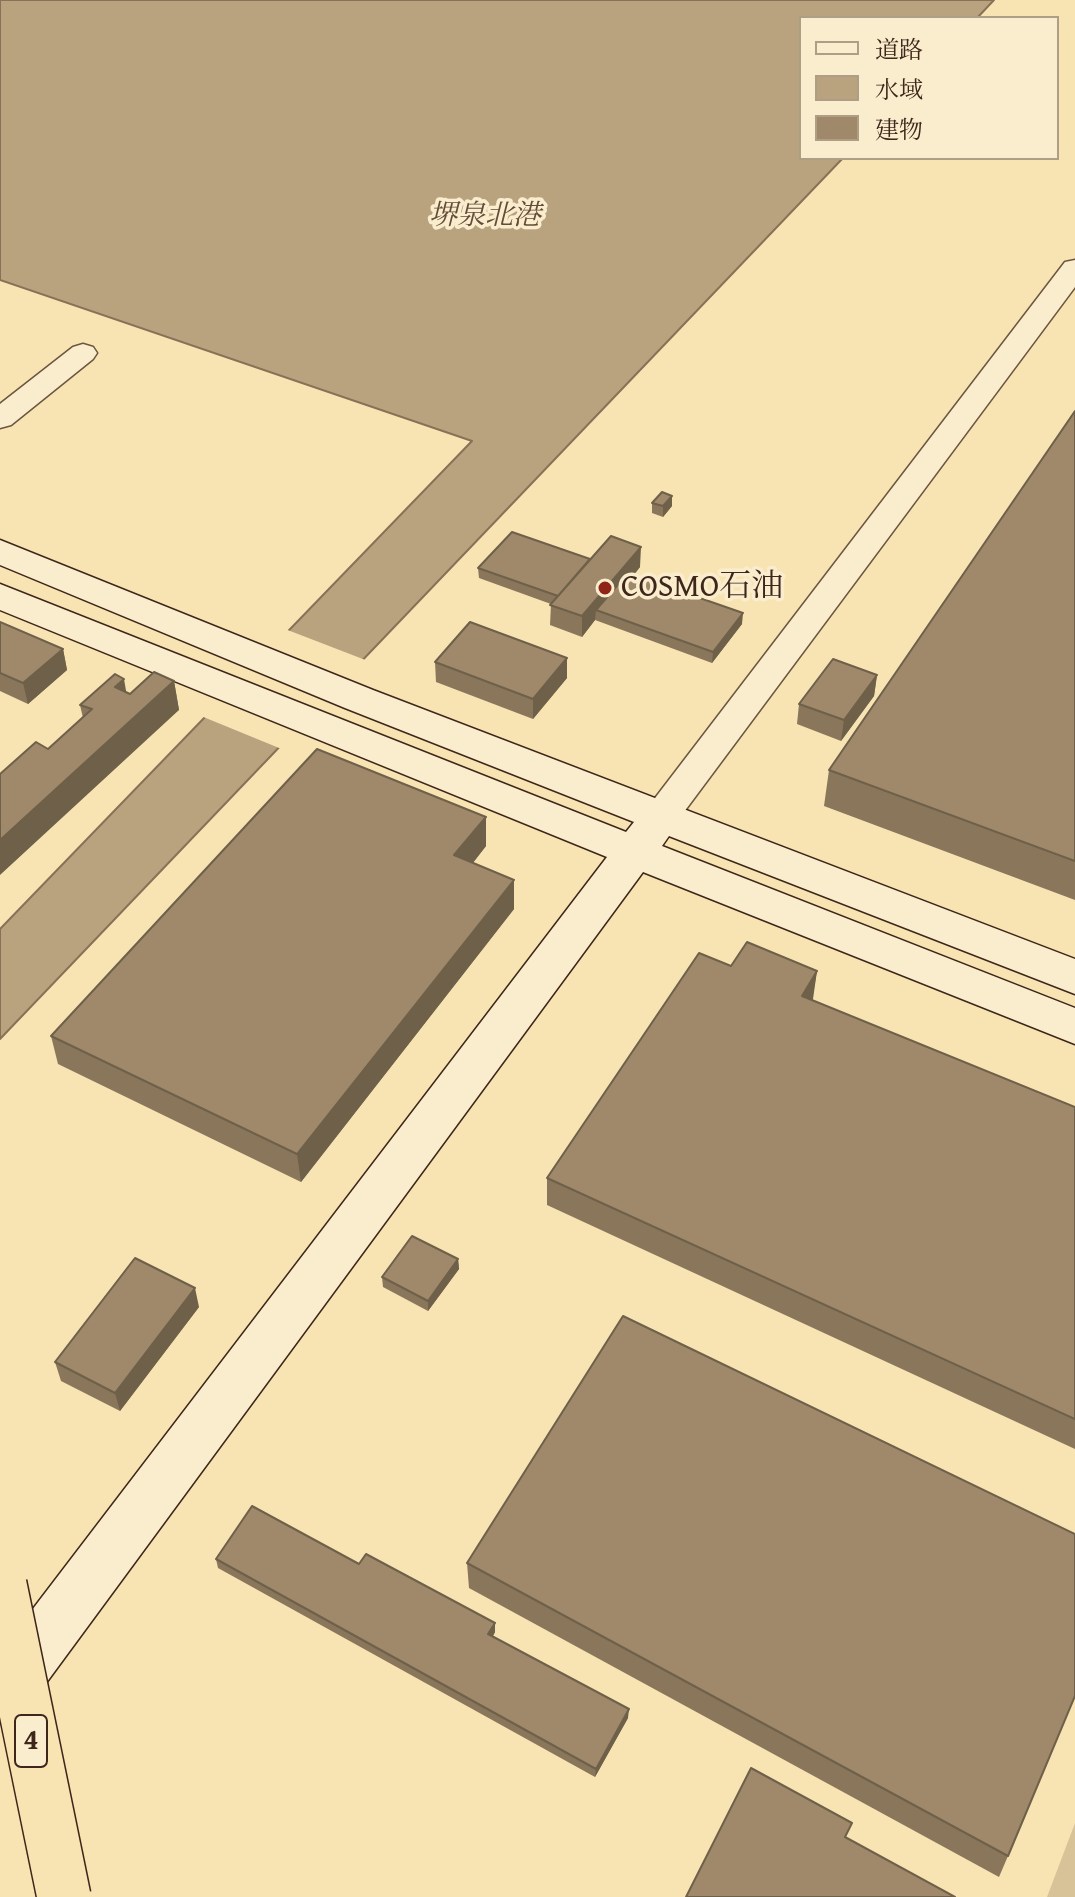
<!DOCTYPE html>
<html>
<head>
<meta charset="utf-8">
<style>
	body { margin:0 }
	#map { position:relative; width:1075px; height:1897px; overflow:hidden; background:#f8e3b3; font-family:"Gentium Book Plus","Noto Serif JP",serif }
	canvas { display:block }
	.legend { position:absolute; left:799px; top:16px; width:260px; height:144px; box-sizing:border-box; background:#faedce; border:2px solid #af9e86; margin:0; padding:10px 14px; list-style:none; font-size:24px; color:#3e271a }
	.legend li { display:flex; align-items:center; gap:16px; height:40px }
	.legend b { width:40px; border:2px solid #af9e86 }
</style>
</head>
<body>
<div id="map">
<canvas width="1075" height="1897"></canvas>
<ul class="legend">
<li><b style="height:10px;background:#faedce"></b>道路</li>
<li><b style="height:22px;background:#b9a37f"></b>水域</li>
<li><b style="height:22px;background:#9f896a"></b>建物</li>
</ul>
</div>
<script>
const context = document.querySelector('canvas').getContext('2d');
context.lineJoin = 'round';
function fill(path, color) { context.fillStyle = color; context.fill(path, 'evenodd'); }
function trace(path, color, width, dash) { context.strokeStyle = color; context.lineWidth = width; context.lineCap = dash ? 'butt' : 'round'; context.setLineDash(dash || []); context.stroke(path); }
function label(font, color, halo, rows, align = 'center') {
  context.font = font + ' "Gentium Book Plus","Noto Serif JP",serif'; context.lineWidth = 7; context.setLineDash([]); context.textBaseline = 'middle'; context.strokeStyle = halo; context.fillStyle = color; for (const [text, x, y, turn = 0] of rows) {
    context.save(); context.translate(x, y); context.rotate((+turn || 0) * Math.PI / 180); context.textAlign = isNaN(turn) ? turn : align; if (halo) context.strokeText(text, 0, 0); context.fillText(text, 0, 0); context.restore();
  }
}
fill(new Path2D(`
	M1075 1823V1897H1047Z`), '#d8c399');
const water = new Path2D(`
	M0 0H994L977 18H801V158H843L0 1039V929L472 441 0 280Z`);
fill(water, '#b9a37f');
trace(water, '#887157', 2);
fill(new Path2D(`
	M285 629 368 661 284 750 201 716Z`), '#f8e3b3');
const street = new Path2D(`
	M1075 260V287L675 824 662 828 649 824 644 815 649 806 1065 262Z
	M83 344 93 347 97 353 93 359 11 425 0 428V404L73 347Z`);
const secondary = new Path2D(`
	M0 540 373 690 1075 959V994L669 836 662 846 1075 1008V1044L643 872 24 1713 0 1719V1652L607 857 0 610V584L626 832 634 822 345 708 0 565Z`);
trace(street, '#6c5640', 3);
trace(secondary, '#3e271a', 3);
fill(street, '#faedce');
fill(secondary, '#faedce');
const highwayBridge = new Path2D(`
	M0 1585 64 1897`);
trace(highwayBridge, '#3e271a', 56, []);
trace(highwayBridge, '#f8e3b3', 53);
fill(new Path2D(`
	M1075 411V900L824 806 829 770Z
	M672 496V506L663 517 652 513V503Z
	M590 559 640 567 634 575 742 624 712 663 595 620 582 637 550 625 551 604 479 578 478 568Z
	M0 622 63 649 67 670 28 704 0 691Z
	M567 658V678L533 719 436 682 435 662Z
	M877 675 874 696 841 741 797 724 799 704Z
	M174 681 179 710 48 749 83 718 80 705 127 692 130 694Z
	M486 817V846L473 863 514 880V909L301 1182 58 1064 51 1036Z
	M817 971 812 1000 1075 1107V1449L547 1205V1178Z
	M458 1259 459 1269 428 1311 383 1287 382 1277Z
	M199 1307 120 1411 61 1381 55 1362Z
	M216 1559 495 1632 493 1636 628 1718 595 1777 218 1568Z
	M467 1563 1008 1856 999 1877 469 1588Z`), '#89765b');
fill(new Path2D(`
	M672 496V506L663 517V506Z
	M641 547 640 567 602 612 596 610 595 620 582 637V616Z
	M743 613 742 624 712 663 713 652Z
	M63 649 67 670 28 704 23 683Z
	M567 658V678L533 719V699Z
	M877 675 874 696 841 741 844 720Z
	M124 679 129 708 115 687Z
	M174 681 179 710 0 875V840Z
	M486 817V846L456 884 454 855Z
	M514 880V909L301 1182 297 1154Z
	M817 971 813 999 798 1024 802 996Z
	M458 1259 459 1269 428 1311V1301Z
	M195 1288 199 1307 120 1411 115 1393Z
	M495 1623V1632L489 1643 488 1634Z
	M629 1709 628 1718 595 1777 596 1769Z`), '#6f604a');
const building = new Path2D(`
	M1075 411V861L829 770Z
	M662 492 672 496 663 506 652 503Z
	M512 532 590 559 558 596 478 568Z
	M611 536 641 547 582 616 550 605Z
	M628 573 743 613 713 652 596 610Z
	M0 622 63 649 23 683 0 673Z
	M470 622 567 658 533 699 435 662Z
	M833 659 877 675 844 720 799 704Z
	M154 672 174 681 0 840V774L36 742 48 749 92 709 80 705 115 674 124 679 115 687 130 694Z
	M317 749 486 817 454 855 514 880 297 1154 51 1036Z
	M747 942 817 971 802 996 1075 1107V1419L547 1178 699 953 731 966Z
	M412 1236 458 1259 428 1301 382 1277Z
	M135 1258 195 1288 115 1393 55 1362Z
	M623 1316 1075 1534V1696L1008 1856 467 1563Z
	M252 1506 359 1564 366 1554 495 1623 488 1634 629 1709 596 1769 216 1559Z
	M751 1768 852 1823 845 1837 955 1897H686Z`);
fill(building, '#9f896a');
trace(building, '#6f604a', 2);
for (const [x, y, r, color] of [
	[605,588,8,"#8f2418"]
]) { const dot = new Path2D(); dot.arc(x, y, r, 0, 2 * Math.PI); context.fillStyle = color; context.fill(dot); trace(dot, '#faedce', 3); }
label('italic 28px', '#634c38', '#faedce', [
	["堺泉北港",485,217]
]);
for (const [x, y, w] of [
	[31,1741,32]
]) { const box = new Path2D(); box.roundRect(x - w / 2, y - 26, w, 52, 6); context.fillStyle = '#faedce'; context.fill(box); trace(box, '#3e271a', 2); }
label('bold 30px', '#3e271a', null, [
	["4",31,1741]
]);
label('32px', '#3e271a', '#faedce', [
	["COSMO石油",621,588]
], 'left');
</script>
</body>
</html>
